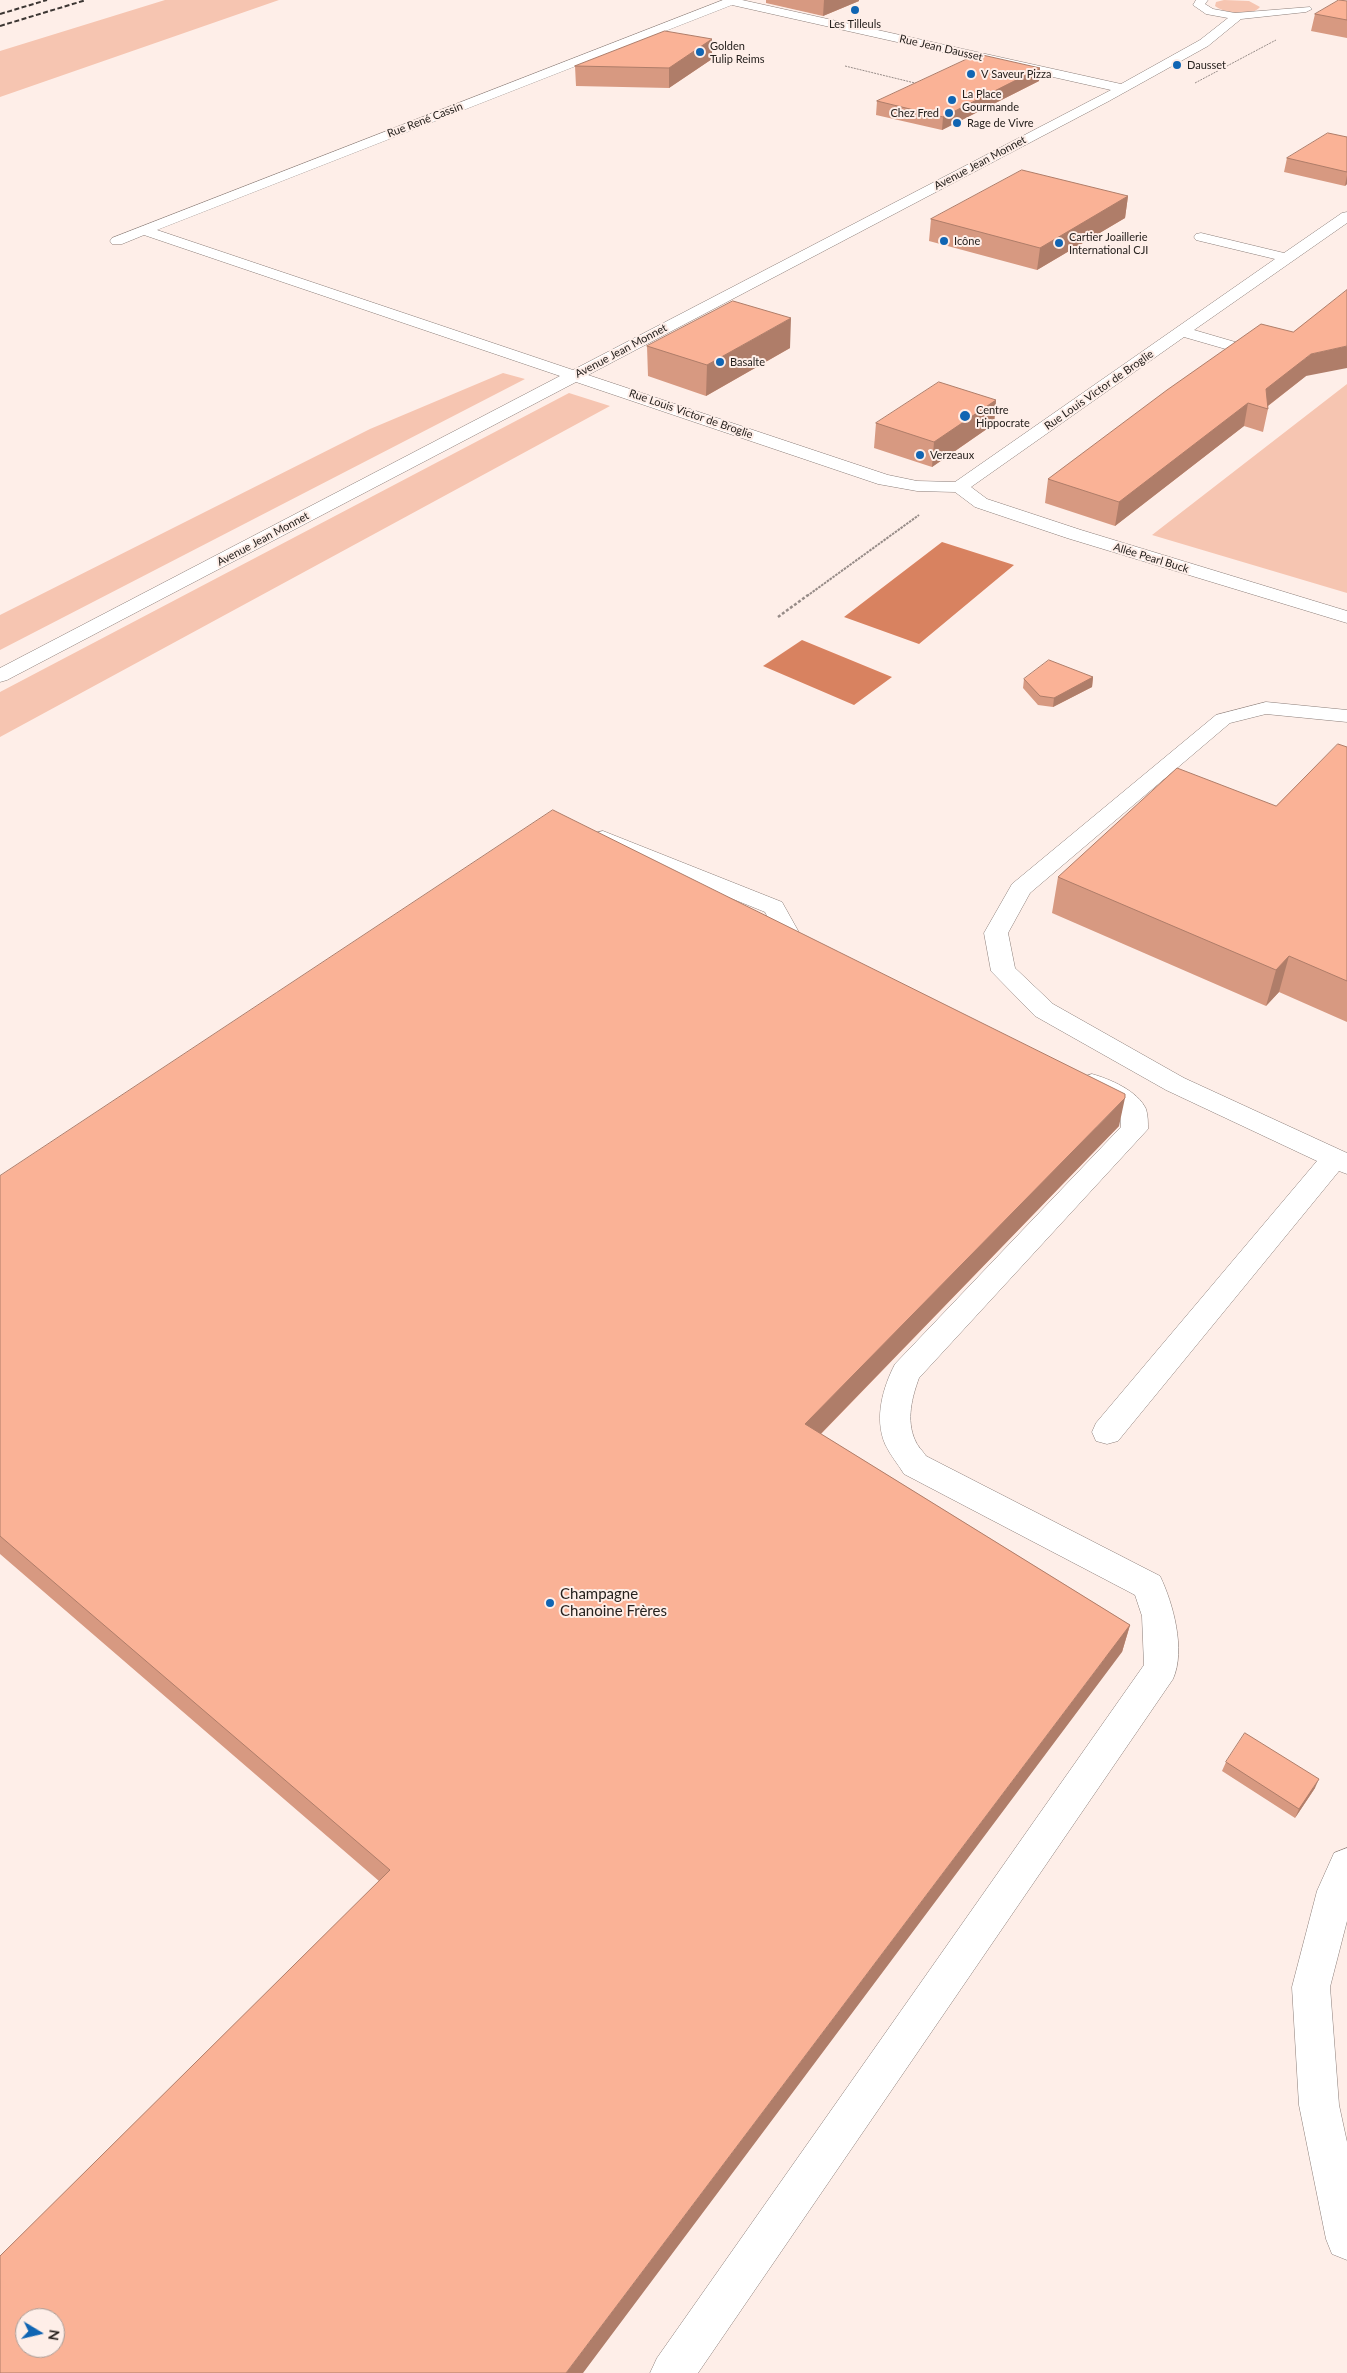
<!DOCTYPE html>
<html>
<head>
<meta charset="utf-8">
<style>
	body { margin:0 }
	#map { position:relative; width:1347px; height:2373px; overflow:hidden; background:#feeee8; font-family:Lato,sans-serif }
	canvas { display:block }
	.north { position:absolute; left:15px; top:2308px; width:50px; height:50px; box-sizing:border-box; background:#feeee8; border:1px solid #a89c97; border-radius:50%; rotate:99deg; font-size:14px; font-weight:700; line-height:20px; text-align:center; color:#26211e }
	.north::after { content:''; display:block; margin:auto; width:18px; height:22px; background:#1065b3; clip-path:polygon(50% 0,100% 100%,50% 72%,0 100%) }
</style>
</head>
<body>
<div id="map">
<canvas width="1347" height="2373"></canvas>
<div class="north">N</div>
</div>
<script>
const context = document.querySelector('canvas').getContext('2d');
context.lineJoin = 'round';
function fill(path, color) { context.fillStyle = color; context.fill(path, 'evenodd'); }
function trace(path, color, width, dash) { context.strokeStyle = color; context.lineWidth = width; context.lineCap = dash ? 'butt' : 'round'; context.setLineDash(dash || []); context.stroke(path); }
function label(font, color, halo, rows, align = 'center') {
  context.font = font + ' Lato,sans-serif'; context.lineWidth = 4; context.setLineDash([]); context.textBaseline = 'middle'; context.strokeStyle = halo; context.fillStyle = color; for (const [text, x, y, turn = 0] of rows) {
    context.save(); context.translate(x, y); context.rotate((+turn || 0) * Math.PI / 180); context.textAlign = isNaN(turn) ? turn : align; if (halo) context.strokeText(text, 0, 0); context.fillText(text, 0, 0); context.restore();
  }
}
fill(new Path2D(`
	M165 0H279L0 97V51Z
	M1224 0 1249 1 1260 7C1252 17 1225 14 1215 6L1216 2Z
	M503 373 525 379 0 650V615L370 429Z
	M1347 384V593L1152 535Z
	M569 393 610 406 0 737V692Z`), '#f6c5b1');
fill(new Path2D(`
	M942 542 1014 565 919 644 844 617Z
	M802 640 892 677 854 705 763 666Z`), '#d88260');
const minor = new Path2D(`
	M723 0H742L1121 84 1200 40 1228 18 1206 14 1193 5 1196 0H1208L1205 4 1213 9 1235 13 1310 7 1312 9 1306 12 1241 19 1208 46 1109 101 588 375 888 475 917 481 955 482 1275 259 1196 240 1194 237 1196 234 1201 233 1284 253 1342 213 1347 212V223L1194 330 1242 344 1244 347 1242 350 1236 352 1184 337 971 487 987 499 1081 530 1347 611V623L1067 538 975 507 955 492 917 491 878 484 576 382 7 680 0 682V668L560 376 144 235 122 244H112L110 241 112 238ZM732 5 1111 90 573 370 157 230Z
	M1266 702 1347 710V722L1266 714 1230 723 1030 893 1008 933 1015 968 1053 1004 1184 1078 1347 1153V1174L1339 1171 1118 1441 1107 1444 1096 1441 1092 1432 1096 1423 1317 1161 1166 1090 1035 1016 991 971 984 933 1012 884 1216 715Z
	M603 831 782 902 801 936 819 944 822 949 819 954 810 957 783 946 765 912 595 843 592 838 595 833Z
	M1092 1074C1110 1079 1138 1091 1146 1109 1148 1115 1148 1123 1148 1129L919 1378C912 1397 906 1420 915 1440 917 1446 923 1451 926 1456L1160 1576C1173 1603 1186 1650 1173 1679L698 2373H650L657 2358 1144 1665 1142 1616 1135 1595 904 1474C898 1464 890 1455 885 1444 874 1418 883 1387 895 1364L1121 1127 1120 1113 1109 1102 1083 1089 1079 1083 1083 1077Z
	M1347 1848V1921L1330 1987 1339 2105 1347 2142V2260L1332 2254 1326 2239 1299 2105 1292 1987 1317 1891 1334 1853Z`);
trace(minor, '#8c7e79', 1);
trace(new Path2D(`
	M845 66 919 84
	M1195 83 1276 40`), '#968b87', 1, [2, 1]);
trace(new Path2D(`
	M807 596 919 515`), '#968b87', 2, [2.5, 1]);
trace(new Path2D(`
	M778 617 808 595`), '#968b87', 2.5, [3, 2]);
fill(minor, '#fff');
trace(new Path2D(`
	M0 14 47 0
	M0 26 86 0`), '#3c3633', 2, [5, 2.5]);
fill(new Path2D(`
	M766 0H859V1L823 16 766 3Z
	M1347 1V38L1311 31 1315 14Z
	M712 39V59L669 88 576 86 575 66Z
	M1040 68 1039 81 942 130 876 115 877 101Z
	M1347 137V184L1345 186 1284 172 1287 158Z
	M1128 196 1125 218 1037 270 929 241 931 219Z
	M1293 332 1306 376 1268 406V409L1263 432 1244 426 1115 526 1045 503 1048 479Z
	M647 346 790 348 706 396 648 376Z
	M996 400 994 424 932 467 874 448 876 423Z
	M1093 677 1092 687 1053 707 1038 705 1023 688 1024 679Z
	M1347 747V1022L1279 992 1266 1006 1052 913 1058 877 1276 806Z
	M1119 1126 821 1434 1130 1625 1122 1652 379 1881 0 1554V1176Z
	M1226 1762 1315 1788 1295 1818 1222 1771Z`), '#d79981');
fill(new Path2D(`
	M824 0H859V1L823 16Z
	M712 39V59L669 88V68Z
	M1040 68 1039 81 942 130 943 117Z
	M1347 175V184L1345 186Z
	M1128 196 1125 218 1037 270 1040 248Z
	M791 318 790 348 706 396 707 365Z
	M1347 346V368L1306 376 1265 408 1266 389 1311 354Z
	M996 400 994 424 932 467 934 442Z
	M1248 403 1244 426 1115 526 1119 502Z
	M1093 677 1092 687 1053 707 1054 698Z
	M1289 956 1279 992 1266 1006 1276 970Z
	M1125 1098 1119 1126 803 1452 805 1424Z
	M1130 1625 1122 1652 583 2373H566Z
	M1319 1779 1315 1788 1295 1818 1299 1809Z`), '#af7d69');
const building = new Path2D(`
	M1339 0 1347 1V20L1315 14Z
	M665 31 712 39 669 68 575 66Z
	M978 54 1040 68 943 117 877 101Z
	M1328 133 1347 137V172L1287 158Z
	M1022 170 1128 196 1040 248 931 219Z
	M1347 290V346L1311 354 1266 389 1268 409 1248 403 1119 502 1048 479 1167 390 1261 324 1293 332Z
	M733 301 791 318 707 365 647 346Z
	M939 382 996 400 934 442 876 423Z
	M1049 660 1093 677 1054 698 1040 696 1024 679Z
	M1338 744 1347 747V981L1289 956 1276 970 1058 877 1177 768 1276 806Z
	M553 810 1125 1094V1098L805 1424 1130 1625 566 2373H0V2256L390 1870 0 1536V1176ZM25 2318H55V2348H25Z
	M1245 1733 1319 1779 1299 1809 1226 1762Z`);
fill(building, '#fab296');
trace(building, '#af7d69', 1);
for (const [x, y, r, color] of [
	[855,10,5,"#1065b3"],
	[700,52,5,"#1065b3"],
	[1177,65,5,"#1065b3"],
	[971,74,5,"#1065b3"],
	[952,100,5,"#1065b3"],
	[949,113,5,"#1065b3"],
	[957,123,5,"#1065b3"],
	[944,241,5,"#1065b3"],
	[1059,243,5,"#1065b3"],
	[720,362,5,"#1065b3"],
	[965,416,6,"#1065b3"],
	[920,455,5,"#1065b3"],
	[550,1603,5,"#1065b3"]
]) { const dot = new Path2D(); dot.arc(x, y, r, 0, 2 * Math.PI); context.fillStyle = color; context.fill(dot); trace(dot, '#feeee8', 2); }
label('11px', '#26211e', '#feeee8', [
	["Les Tilleuls",855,24,"center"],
	["Golden",710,46],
	["Tulip Reims",710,59],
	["Dausset",1187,65],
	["V Saveur Pizza",981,74],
	["La Place",962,94],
	["Gourmande",962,107],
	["Chez Fred",939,113,"right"],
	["Rage de Vivre",967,123],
	["Cartier Joaillerie",1069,237],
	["International CJI",1069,250],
	["Icône",954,241],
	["Basalte",730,362],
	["Centre",976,410],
	["Hippocrate",976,423],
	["Verzeaux",930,455]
], 'left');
label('11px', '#26211e', '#feeee8', [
	["Rue Jean Dausset",941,48,13],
	["Rue René Cassin",425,120,-21],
	["Avenue Jean Monnet",980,163,-28],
	["Avenue Jean Monnet",621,351,-28],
	["Rue Louis Victor de Broglie",1099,390,-35],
	["Rue Louis Victor de Broglie",691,414,19],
	["Avenue Jean Monnet",263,539,-28],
	["Allée Pearl Buck",1151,558,17]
]);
label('15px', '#26211e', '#feeee8', [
	["Champagne",560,1594],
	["Chanoine Frères",560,1611]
], 'left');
</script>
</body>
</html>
